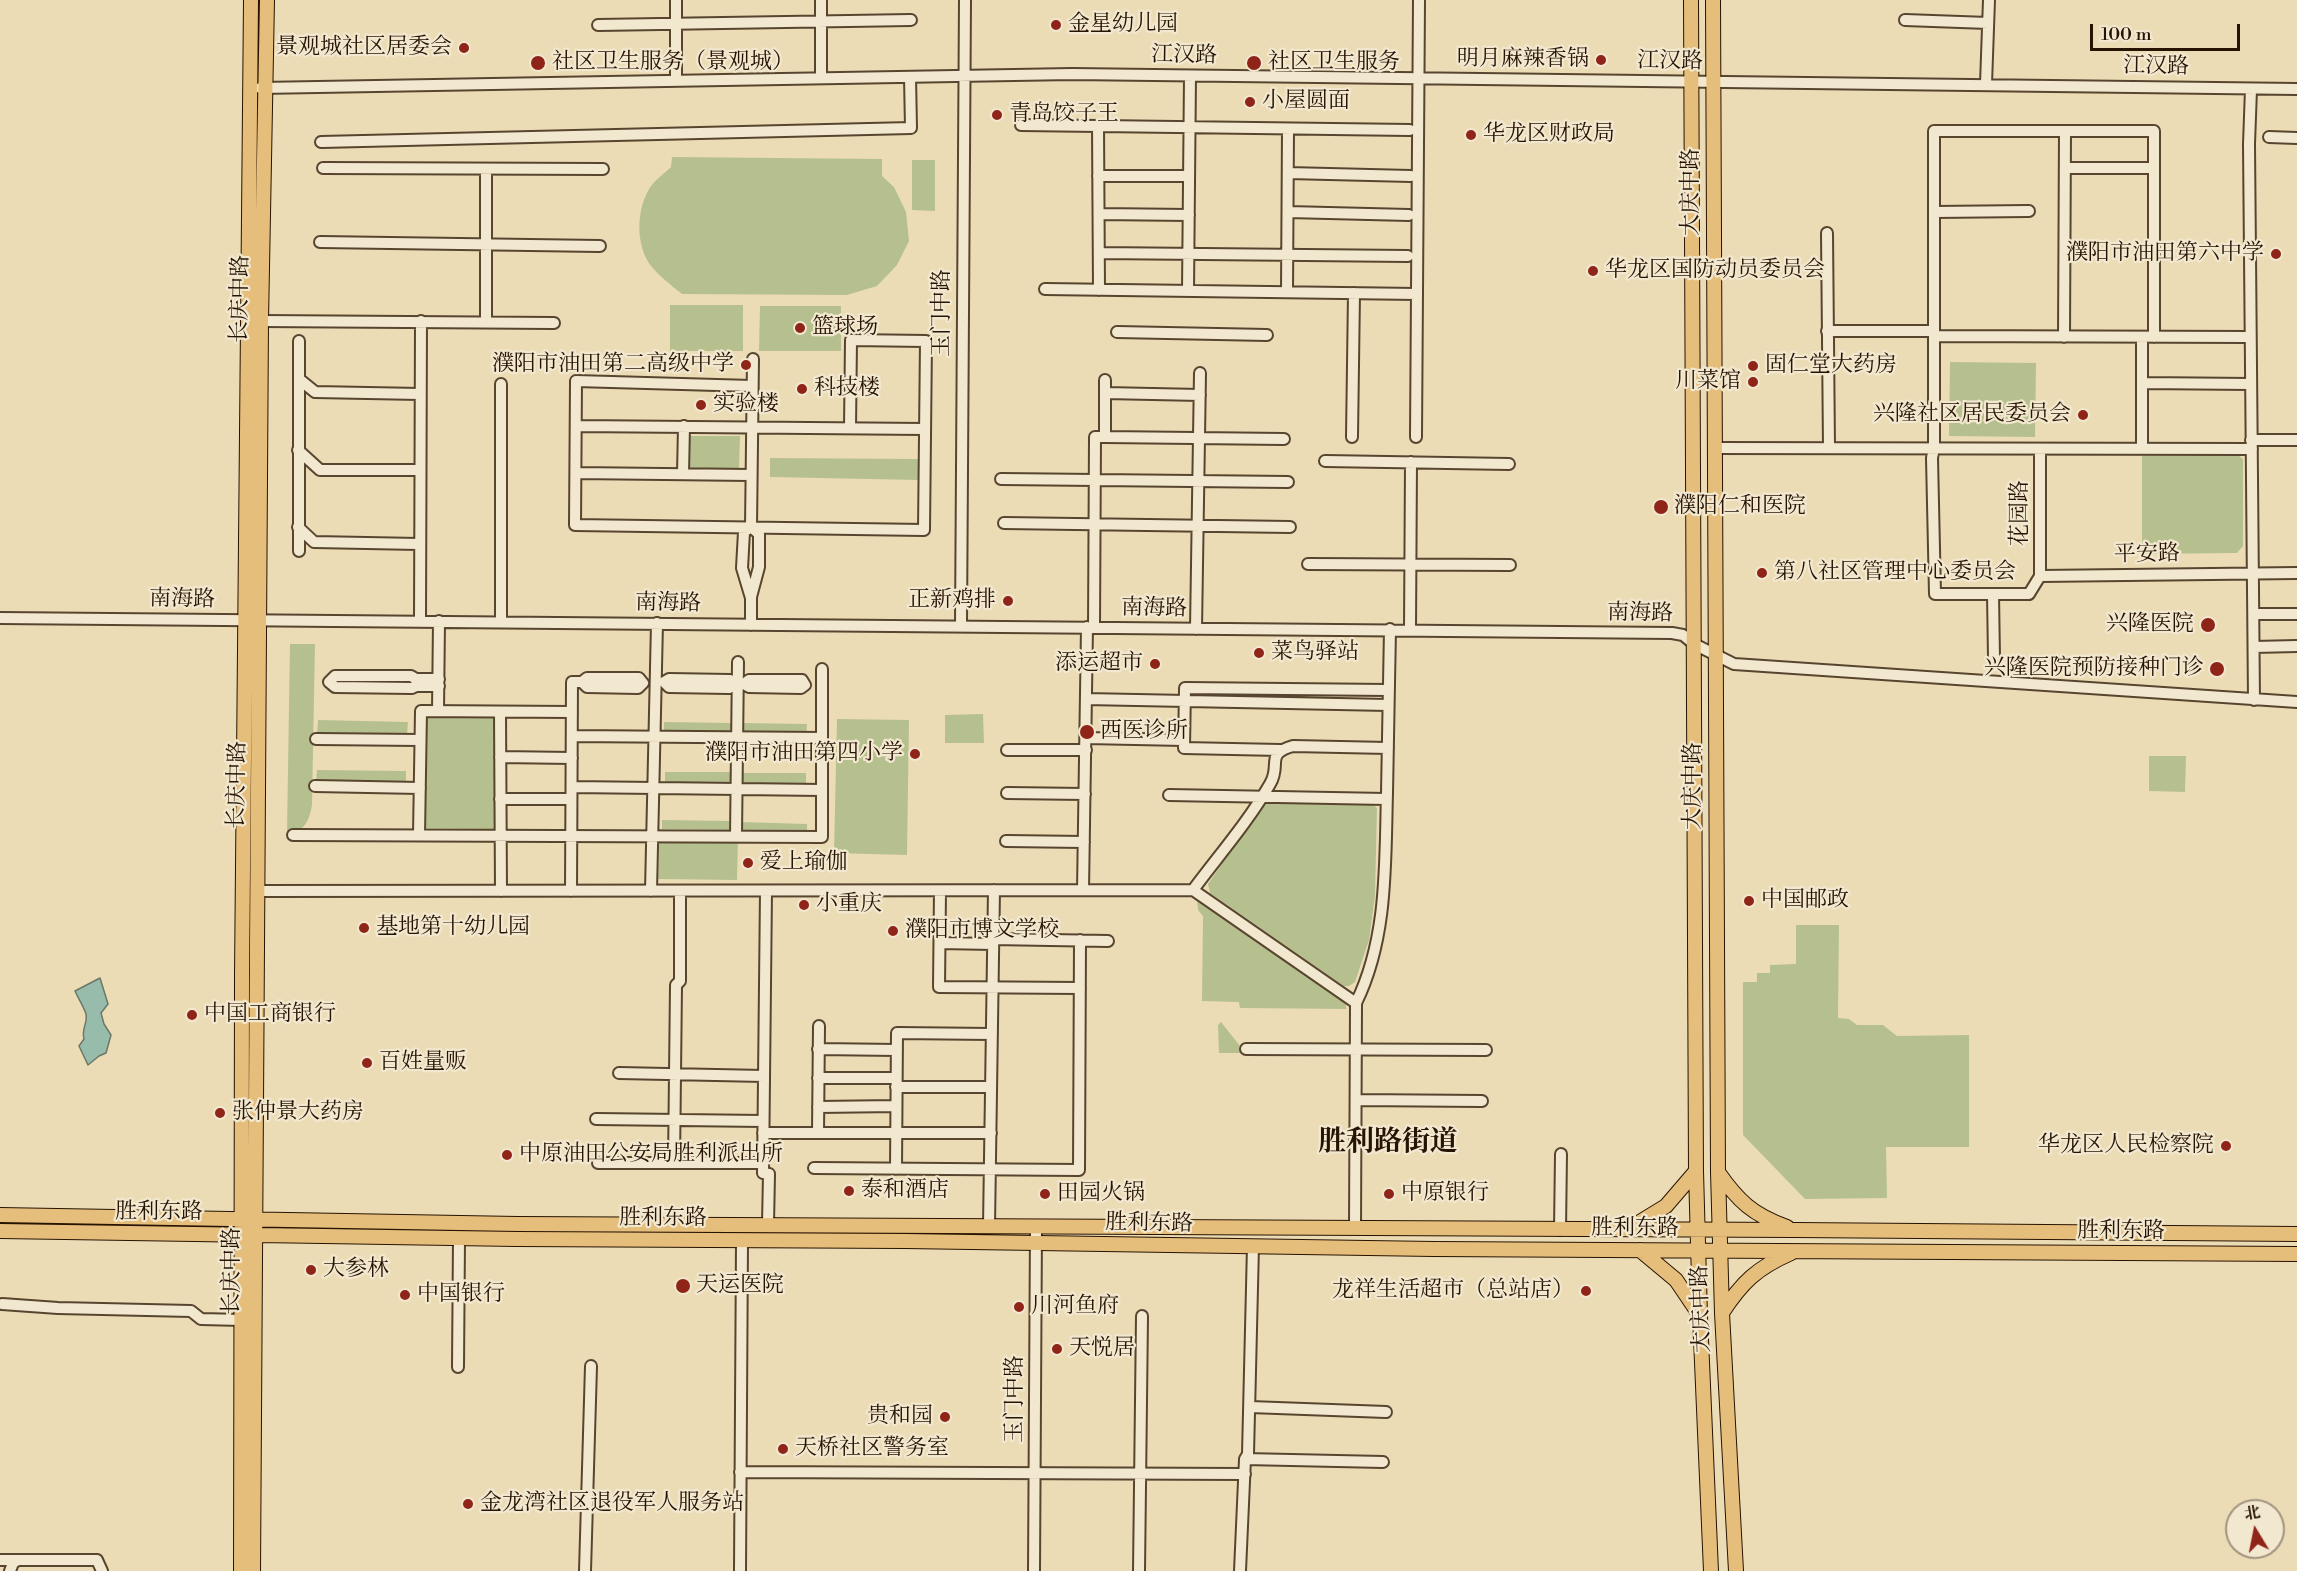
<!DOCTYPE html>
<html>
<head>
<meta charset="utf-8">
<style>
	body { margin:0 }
	#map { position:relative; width:2297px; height:1571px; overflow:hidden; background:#ebdcb6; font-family:"Libre Bodoni","Noto Serif SC",serif }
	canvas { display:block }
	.north { position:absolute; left:2225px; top:1499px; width:60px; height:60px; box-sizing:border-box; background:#f2e8d0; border:2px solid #a1937e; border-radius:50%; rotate:350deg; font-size:16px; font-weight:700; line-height:24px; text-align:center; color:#271302 }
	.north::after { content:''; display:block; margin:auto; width:21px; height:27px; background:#8f2418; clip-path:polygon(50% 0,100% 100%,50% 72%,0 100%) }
	.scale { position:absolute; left:2090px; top:24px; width:150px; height:27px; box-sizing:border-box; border:3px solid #271302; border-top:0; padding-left:8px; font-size:18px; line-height:21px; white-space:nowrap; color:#271302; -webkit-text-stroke:4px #f2e8d0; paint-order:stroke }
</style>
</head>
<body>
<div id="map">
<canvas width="2297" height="1571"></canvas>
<div class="north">北</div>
<div class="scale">100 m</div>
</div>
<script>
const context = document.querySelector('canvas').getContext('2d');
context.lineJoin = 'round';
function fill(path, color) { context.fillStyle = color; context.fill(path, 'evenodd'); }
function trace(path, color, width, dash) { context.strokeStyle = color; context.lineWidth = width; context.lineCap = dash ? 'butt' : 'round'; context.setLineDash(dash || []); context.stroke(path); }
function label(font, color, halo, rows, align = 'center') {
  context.font = font + ' "Libre Bodoni","Noto Serif SC",serif'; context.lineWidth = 4.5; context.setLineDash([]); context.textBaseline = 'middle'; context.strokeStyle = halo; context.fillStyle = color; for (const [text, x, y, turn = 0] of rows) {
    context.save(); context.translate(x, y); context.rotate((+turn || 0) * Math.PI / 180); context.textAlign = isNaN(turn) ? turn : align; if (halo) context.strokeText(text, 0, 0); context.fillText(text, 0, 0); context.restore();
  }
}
fill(new Path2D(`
	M672 157 882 159V176L894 187 906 212 909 241 897 265 877 286 847 295 682 294C671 285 660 277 651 266 635 245 636 208 651 186 656 179 665 173 671 167Z
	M912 160H935V211L912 210Z
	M670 305H743V351H670Z
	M760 306H841V351H759Z
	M1950 362 2036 363 2035 437 1949 436Z
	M688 436H740L739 468H687Z
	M2238 455 2243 459V546L2237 553 2142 554V456Z
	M770 458 918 459V480L770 477Z
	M290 644H315L312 805C309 821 305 832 287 832Z
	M983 714 984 743H945V715Z
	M424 718H497V831L425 832Z
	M837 719 909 720 907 855 834 853Z
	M318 720 408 722 407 735 317 734Z
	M664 722 731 723V735L664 734Z
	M741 723 807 724 806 736 741 735Z
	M2149 756H2186L2185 792 2149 791Z
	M317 770 406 771V785L316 783Z
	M665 772H731V784H665Z
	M740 773H806V786L740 785Z
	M1268 802 1372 804 1377 808 1375 896 1369 940 1355 982 1349 986H1344L1210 893 1208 884 1263 804Z
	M662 820 729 821V830L662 829Z
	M740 822 807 824V832L740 831Z
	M738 838 737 880 658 879 659 839Z
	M1197 899 1346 1001V1009L1240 1008 1239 1002 1202 1001 1203 916 1198 910Z
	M1796 925H1839L1838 1018 1849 1019 1857 1025H1883L1897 1036 1969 1035V1147H1886L1887 1198 1805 1199 1743 1135V982H1757V973H1770V965L1796 964Z
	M1221 1022 1244 1051 1240 1053H1219L1218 1025Z`), '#b6c08f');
const water = new Path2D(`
	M100 978 108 1004 101 1013 104 1024 111 1035 106 1053 99 1056 88 1065 79 1046 84 1039C81 1029 88 1023 86 1014 84 1007 78 998 75 991Z`);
fill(water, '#98bcac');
trace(water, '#6b7868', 1.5);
const minor = new Path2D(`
	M676 0V80
	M1905 20 1988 23
	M598 25 911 20
	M821 78V0
	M1986 84 1989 0
	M260 88 1072 74 2297 89
	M2251 89 2249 144 2254 700
	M1021 125 1410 130
	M1098 126 1099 290
	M2269 137 2297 138
	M321 142 911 128 910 77
	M323 168 603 169
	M2065 168H2154
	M1288 173 1411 176
	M1098 176H1189
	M1288 212 1409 215
	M1934 212 2029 211
	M1099 214 1189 215
	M1827 233 1829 448
	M320 242 600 246
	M1099 253 1408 256
	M1045 289 1417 294
	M1188 291 1190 76
	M1287 292 1288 129
	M261 321 554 323
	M486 322V169
	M1827 331H1934
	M1117 332 1267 335
	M1934 336 2250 337
	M2064 337 2065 131
	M2142 337V448
	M299 379 315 392 420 394
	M2142 383 2251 384
	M752 386 576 381 575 525 924 530 926 341 851 340 850 428
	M1105 393 1200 395
	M576 426 925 429
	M1105 437 1284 439
	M1352 437 1354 293
	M1416 437 1419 0
	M2251 440H2297
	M1714 448 2252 449
	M2040 449V576
	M298 450 320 470H420
	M1325 461 1509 464
	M576 473 751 475
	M683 474 684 426
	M1001 479 1288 482
	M1004 523 1290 527
	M298 527 314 542 419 544
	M751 527 759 534V567L751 597
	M299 551V341
	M1308 564 1510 565
	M2040 576 2029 594H1935L1932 458 1934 448V131H2154V337
	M2040 576 2297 573
	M1993 594 1994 658
	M2254 614H2297
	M0 618 1672 633 1683 635 1694 644 1734 664 2297 702
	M420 621 421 321
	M501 622V384
	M751 625V598L742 568 744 532 751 527 753 359
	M961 625 965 0
	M1094 627 1095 437H1105V380
	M1196 629 1200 373
	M1410 629 1411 462
	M2254 647 2297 646
	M587 678H639L643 683 638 688 587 687 582 682Z
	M669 679 730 680 735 684 729 688 669 687 664 682Z
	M749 680H802L805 685 801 688 749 687 744 684Z
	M439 686H416L412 688 335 687 329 682 335 676H411L416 679H439
	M1086 699 1388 705
	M438 711 439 621
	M500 712 501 891
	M572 736 822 738
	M1086 738 1184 740
	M316 739 420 740
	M1007 750H1086
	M1280 750 1184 748 1185 688 1388 690
	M500 757 572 758
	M315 786 420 788
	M572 787 822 790
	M1007 793 1085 794
	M1169 795 1386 799
	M500 799H571
	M293 835 822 837V669
	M419 835 421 711 572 712
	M736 836 738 662
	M1006 841 1084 842
	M1083 890 1087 627
	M1193 890C1219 855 1248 822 1270 784 1282 764 1264 754 1293 746L1388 748
	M257 891 1193 890 1356 1003
	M571 891 572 682H582
	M651 891 657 623
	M766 891 763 1173 769 1174 768 1224
	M940 891 939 987 1080 988
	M993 939 1108 941
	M940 943 993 944
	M818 1049 897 1050
	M1246 1049 1486 1050
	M619 1073 764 1076
	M818 1078H896
	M896 1087H991
	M1356 1100 1482 1101
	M818 1107 896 1106
	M596 1119 763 1121
	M763 1133H991
	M818 1133 819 1026
	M598 1163H763
	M674 1163 676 985 680 981V891
	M814 1168 1079 1170 1080 940
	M896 1169 897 1033 992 1034
	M989 1226 994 890
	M1355 1228 1356 1003C1388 938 1385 863 1387 793 1388 738 1389 683 1390 629
	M1560 1230 1561 1154
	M2 1304 58 1308 191 1311 201 1319 242 1320
	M458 1367 459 1238
	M1250 1407 1386 1412
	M1245 1459 1383 1462
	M740 1472 1245 1474
	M0 1560H97L102 1571
	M10 1571 13 1563 18 1560
	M585 1571 591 1366
	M740 1571 742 1241
	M1034 1571 1036 1227
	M1139 1571 1142 1316
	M1240 1571 1245 1459 1248 1454 1253 1246`);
const major = new Path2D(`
	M1691 0 1696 1171 1700 1316 1711 1571
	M1713 0 1718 1172 1722 1313 1736 1571
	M1718 1172C1738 1201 1753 1215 1787 1227
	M0 1215 518 1224 1795 1230 2297 1234
	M1630 1228 1666 1206 1696 1171
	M0 1231 517 1239 905 1241 1434 1249 2297 1254
	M1640 1250 1676 1280 1699 1314
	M1722 1313C1742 1282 1757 1268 1791 1253
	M241 1571 242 974 251 0
	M253 1571 261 321 267 0`);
trace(minor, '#58452f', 14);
trace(major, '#271302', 16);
trace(minor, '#f2e8d0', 10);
trace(major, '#e6be7b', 14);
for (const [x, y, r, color] of [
	[1056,25,6,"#8f2418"],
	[464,48,6,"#8f2418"],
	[1601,60,6,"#8f2418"],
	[538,63,8,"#8f2418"],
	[1254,63,8,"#8f2418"],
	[1250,102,6,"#8f2418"],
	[997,115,6,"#8f2418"],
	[1471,135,6,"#8f2418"],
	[2276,254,6,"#8f2418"],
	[1593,271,6,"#8f2418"],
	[800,328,6,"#8f2418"],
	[746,365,6,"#8f2418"],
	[1753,366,6,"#8f2418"],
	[1753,382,6,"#8f2418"],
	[802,389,6,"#8f2418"],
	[701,405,6,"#8f2418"],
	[2083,415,6,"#8f2418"],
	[1661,507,8,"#8f2418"],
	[1762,573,6,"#8f2418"],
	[1008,601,6,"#8f2418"],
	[2208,625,8,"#8f2418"],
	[1259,653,6,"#8f2418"],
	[1155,664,6,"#8f2418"],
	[2217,669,8,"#8f2418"],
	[1087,732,8,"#8f2418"],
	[915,754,6,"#8f2418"],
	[748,863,6,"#8f2418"],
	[1749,901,6,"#8f2418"],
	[804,905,6,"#8f2418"],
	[364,928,6,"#8f2418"],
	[893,931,6,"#8f2418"],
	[192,1015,6,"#8f2418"],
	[367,1063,6,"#8f2418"],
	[220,1113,6,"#8f2418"],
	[2226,1146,6,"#8f2418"],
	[507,1155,6,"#8f2418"],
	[849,1191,6,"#8f2418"],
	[1045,1194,6,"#8f2418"],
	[1389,1194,6,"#8f2418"],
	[311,1270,6,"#8f2418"],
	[683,1286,8,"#8f2418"],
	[1586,1291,6,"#8f2418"],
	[405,1295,6,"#8f2418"],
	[1019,1307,6,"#8f2418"],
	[1057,1349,6,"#8f2418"],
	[945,1417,6,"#8f2418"],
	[783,1449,6,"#8f2418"],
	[468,1504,6,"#8f2418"]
]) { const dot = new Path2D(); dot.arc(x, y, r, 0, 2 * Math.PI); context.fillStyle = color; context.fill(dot); trace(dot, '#f2e8d0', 2); }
label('22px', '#271302', '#f2e8d0', [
	["金星幼儿园",1068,25],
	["景观城社区居委会",452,48,"right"],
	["明月麻辣香锅",1589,60,"right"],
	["社区卫生服务（景观城）",552,63],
	["社区卫生服务",1268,63],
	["小屋圆面",1262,102],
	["青岛饺子王",1009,115],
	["华龙区财政局",1483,135],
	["濮阳市油田第六中学",2264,254,"right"],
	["华龙区国防动员委员会",1605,271],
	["篮球场",812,328],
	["濮阳市油田第二高级中学",734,365,"right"],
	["固仁堂大药房",1765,366],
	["川菜馆",1741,382,"right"],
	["科技楼",814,389],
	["实验楼",713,405],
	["兴隆社区居民委员会",2071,415,"right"],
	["濮阳仁和医院",1674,507],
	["第八社区管理中心委员会",1774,573],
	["正新鸡排",996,601,"right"],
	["兴隆医院",2194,625,"right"],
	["菜鸟驿站",1271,653],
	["添运超市",1143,664,"right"],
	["兴隆医院预防接种门诊",2204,669,"right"],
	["西医诊所",1100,732],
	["濮阳市油田第四小学",903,754,"right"],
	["爱上瑜伽",760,863],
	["中国邮政",1761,901],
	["小重庆",816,905],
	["基地第十幼儿园",376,928],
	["濮阳市博文学校",905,931],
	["中国工商银行",204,1015],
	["百姓量贩",379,1063],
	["张仲景大药房",232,1113],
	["华龙区人民检察院",2214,1146,"right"],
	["中原油田公安局胜利派出所",519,1155],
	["泰和酒店",861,1191],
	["田园火锅",1057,1194],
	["中原银行",1401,1194],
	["大参林",323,1270],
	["天运医院",696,1286],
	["龙祥生活超市（总站店）",1574,1291,"right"],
	["中国银行",417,1295],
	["川河鱼府",1031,1307],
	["天悦居",1069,1349],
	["贵和园",933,1417,"right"],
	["天桥社区警务室",795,1449],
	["金龙湾社区退役军人服务站",480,1504]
], 'left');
label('22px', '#271302', '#f2e8d0', [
	["江汉路",1184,56,1],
	["江汉路",1670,62,1],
	["江汉路",2156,67,1],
	["大庆中路",1692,192,-90],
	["长庆中路",241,299,-89],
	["玉门中路",943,313,-90],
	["花园路",2021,513,-90],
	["平安路",2147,555,-1],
	["南海路",182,600,1],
	["南海路",668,604,1],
	["南海路",1154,609,1],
	["南海路",1640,614,1],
	["长庆中路",238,785,-89],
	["大庆中路",1694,786,-90],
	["胜利东路",159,1213],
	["胜利东路",663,1219],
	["胜利东路",1149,1224,1],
	["胜利东路",1635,1229],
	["胜利东路",2121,1232],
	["长庆中路",233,1271,-90],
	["大庆中路",1702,1309,-92],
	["玉门中路",1016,1399,-90]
]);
label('bold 28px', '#271302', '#f2e8d0', [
	["胜利路街道",1388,1143]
]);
</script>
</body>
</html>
